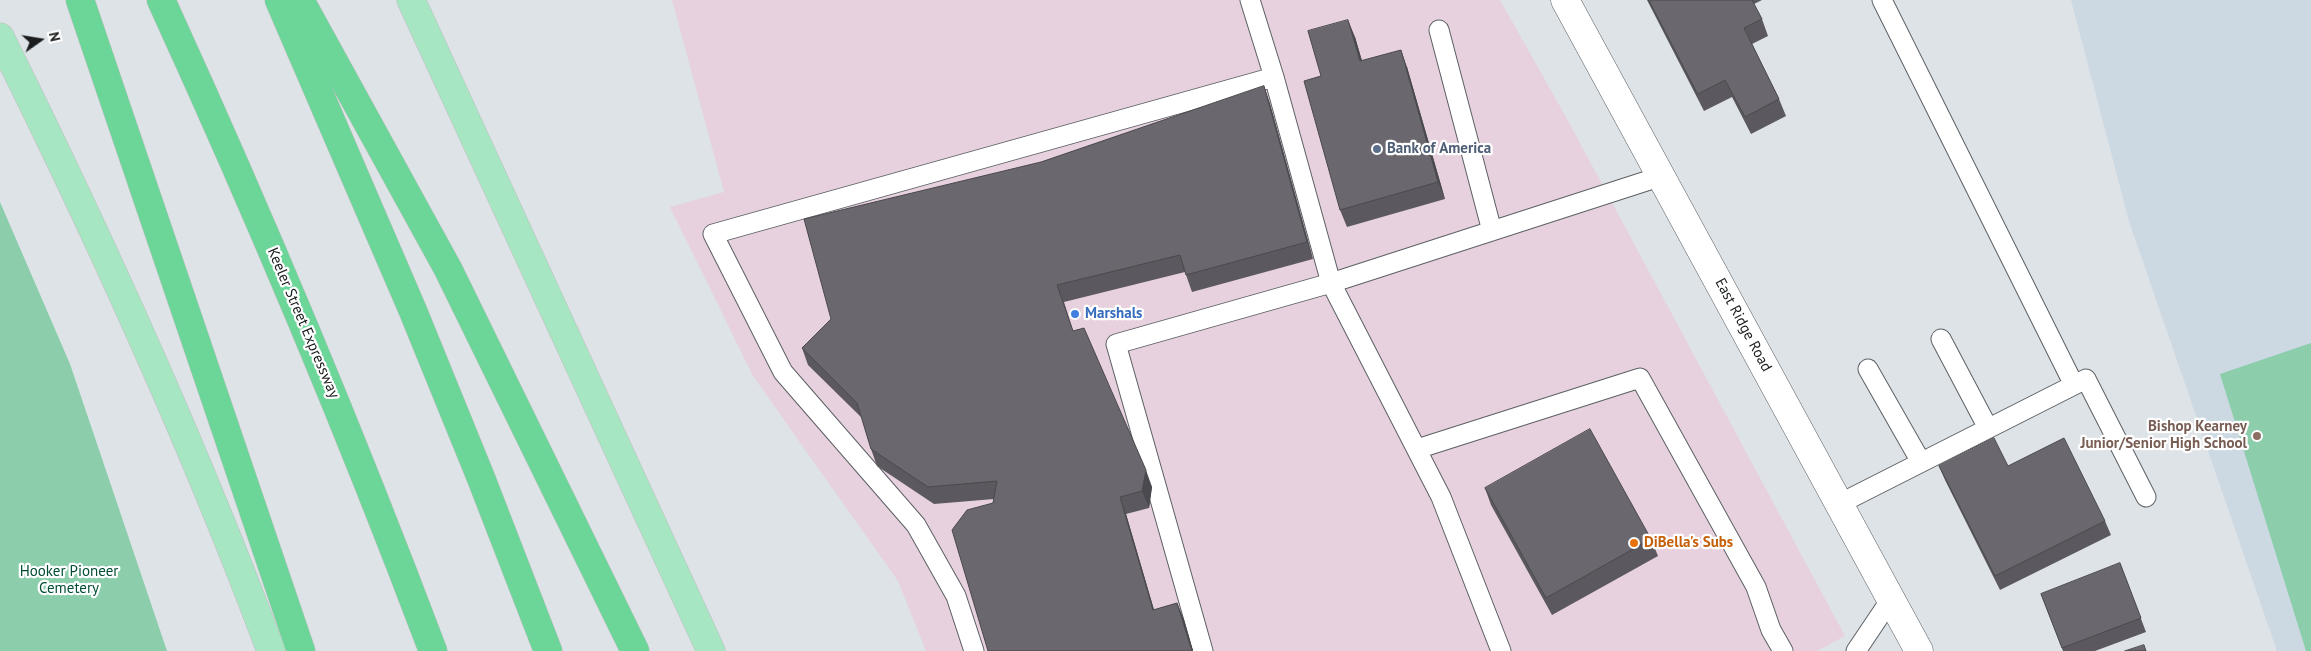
<!DOCTYPE html>
<html>
<head>
<meta charset="utf-8">
<style>
	body { margin:0 }
	#map { position:relative; width:2311px; height:651px; overflow:hidden; background:#dde3e7; font-family:"PT Sans",sans-serif }
	canvas { display:block }
	.north { position:absolute; left:15px; top:15px; width:50px; height:50px; -webkit-text-stroke:4px #fff; paint-order:stroke; rotate:77deg; font-size:14px; font-weight:700; line-height:20px; text-align:center; color:#1a1c1d }
	.north::after { content:''; display:block; margin:auto; width:18px; height:22px; background:#1a1c1d; clip-path:polygon(50% 0,100% 100%,50% 72%,0 100%) }
</style>
</head>
<body>
<div id="map">
<canvas width="2311" height="651"></canvas>
<div class="north">N</div>
</div>
<script>
const context = document.querySelector('canvas').getContext('2d');
context.lineJoin = 'round';
function fill(path, color) { context.fillStyle = color; context.fill(path, 'evenodd'); }
function trace(path, color, width, dash) { context.strokeStyle = color; context.lineWidth = width; context.lineCap = dash ? 'butt' : 'round'; context.setLineDash(dash || []); context.stroke(path); }
function label(font, color, halo, rows, align = 'center') {
  context.font = font + ' "PT Sans",sans-serif'; context.lineWidth = 4.5; context.setLineDash([]); context.textBaseline = 'middle'; context.strokeStyle = halo; context.fillStyle = color; for (const [text, x, y, turn = 0] of rows) {
    context.save(); context.translate(x, y); context.rotate((+turn || 0) * Math.PI / 180); context.textAlign = isNaN(turn) ? turn : align; if (halo) context.strokeText(text, 0, 0); context.fillText(text, 0, 0); context.restore();
  }
}
fill(new Path2D(`
	M672 0H1500L1567 119 1845 636 1817 651H926L898 581 753 376 670 207 724 192Z`), '#e7d1de');
fill(new Path2D(`
	M2071 0H2311V651H2277L2129 221Z`), '#ccd8e2');
fill(new Path2D(`
	M0 202 70 364 167 651H0Z
	M2311 343V651H2306L2220 374Z`), '#8ccdab');
const lane = new Path2D(`
	M1250 0 1274 77 1331 283 1441 497 1501 651
	M1882 0 2074 385
	M1439 30 1492 231
	M1941 339 1988 428
	M1868 369 1921 462
	M1417 449 1640 378 1756 587 1771 630 1783 651
	M1839 504 2086 379 2146 497
	M974 651 956 596 916 525 783 372 713 234 1274 77
	M1203 651 1116 344 1331 283 1662 176
	M1856 651 1891 599`);
const secondary = new Path2D(`
	M1565 0 1919 651`);
const primary = new Path2D(`
	M411 0 711 651
	M0 37C100 238 193 442 271 651`);
const highway = new Path2D(`
	M80 0 301 651
	M161 0C259 214 350 431 433 651
	M279 0 413 311 481 478 548 651
	M300 0 448 269 635 651`);
trace(lane, '#5c6064', 21);
trace(secondary, '#5c6064', 29);
trace(primary, '#bfbfc0', 29);
trace(highway, '#bfbfc0', 29);
trace(lane, '#fff', 19);
trace(secondary, '#fff', 28);
trace(primary, '#a7e6c2', 28);
trace(highway, '#6cd699', 28);
fill(new Path2D(`
	M1647 0H1762L1754 4 1762 19 1768 36 1752 44 1779 99 1786 116 1751 134 1732 97 1704 111Z
	M1355 37 1362 61 1407 67 1445 199 1347 227 1340 210 1321 76Z
	M1264 86 1270 104 1313 259 1192 292 1185 272 1064 302 1073 331 1152 487 1149 508 1126 514 1154 610 1177 603 1184 620 1193 651 993 503 994 499 934 504 877 466 871 449 862 418 808 365 802 348 1041 162Z
	M1939 466H2008L2105 521 2111 535 2000 590 1945 480Z
	M1485 488 1651 539 1658 556 1552 615 1491 505Z
	M2120 563 2146 632 2095 651H2063L2041 594Z`), '#5b595f');
fill(new Path2D(`
	M1348 20 1355 37 1367 78 1360 61Z
	M1401 50 1407 67 1445 199 1438 182Z
	M1264 86 1270 104 1313 259 1307 242Z
	M1146 470 1152 487 1149 508 1142 491Z
	M1120 497 1126 514 1159 627 1153 610Z
	M1177 603 1184 620 1193 651H1192Z`), '#4a494d');
const building = new Path2D(`
	M1649 0H1752L1762 19 1744 28 1779 99 1745 117 1725 80 1698 94Z
	M1348 20 1360 61 1401 50 1438 182 1340 210 1304 81 1321 76 1308 31Z
	M1264 86 1307 242 1186 275 1180 255 1057 285 1073 331 1084 328 1146 470 1142 491 1120 497 1153 610 1177 603 1192 651H988L952 530 967 510 993 503 997 481 928 487 871 449 857 403 802 348 831 319 804 219 1041 162Z
	M1590 429 1651 539 1546 598 1485 488Z
	M1994 438 2008 466 2064 438 2105 521 1995 576 1939 466Z
	M2120 563 2141 618 2062 648 2041 594Z
	M2144 645 2146 651H2125Z`);
fill(building, '#6a686e');
trace(building, '#4a494d', 1);
for (const [x, y, r, color] of [
	[1377,149,5,"#5c6f8a"],
	[1075,314,5,"#3f7fe0"],
	[2257,436,5,"#8d6e63"],
	[1634,543,5,"#e8710a"]
]) { const dot = new Path2D(); dot.arc(x, y, r, 0, 2 * Math.PI); context.fillStyle = color; context.fill(dot); trace(dot, '#fff', 2); }
label('bold 15px', '#4e5e75', '#fff', [
	["Bank of America",1387,149]
], 'left');
label('bold 15px', '#366cbe', '#fff', [
	["Marshals",1085,314]
], 'left');
label('15px', '#1a1c1d', '#fff', [
	["Keeler Street Expressway",303,323,67],
	["East Ridge Road",1743,325,62]
]);
label('bold 15px', '#785e54', '#fff', [
	["Bishop Kearney",2247,427],
	["Junior/Senior High School",2247,444]
], 'right');
label('bold 15px', '#c56008', '#fff', [
	["DiBella's Subs",1644,543]
], 'left');
label('15px', '#014d31', '#fff', [
	["Hooker Pioneer",69,572],
	["Cemetery",69,589]
]);
</script>
</body>
</html>
